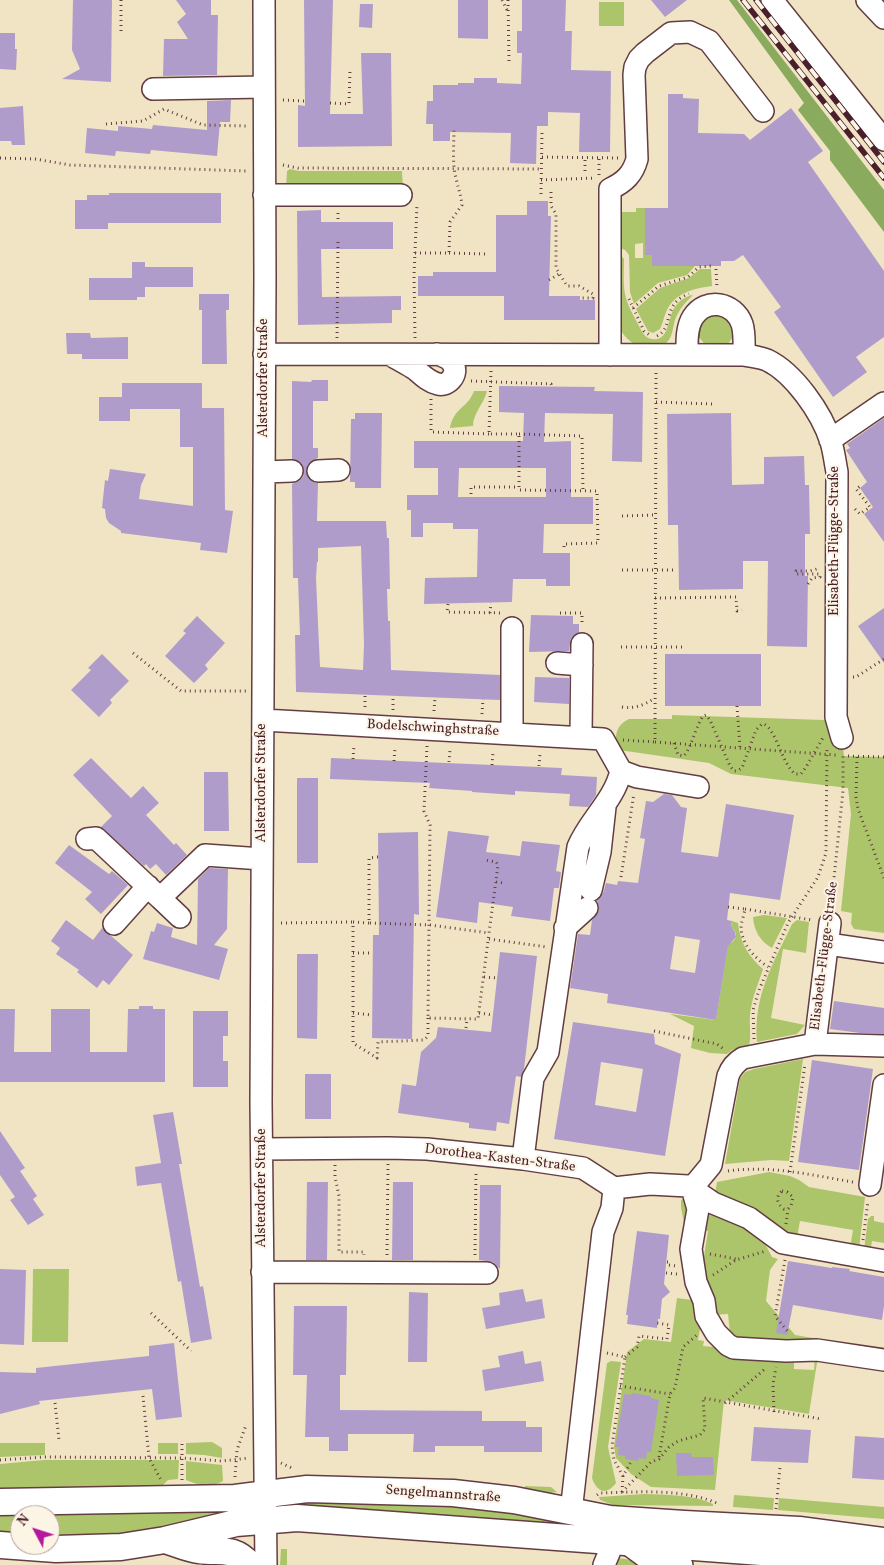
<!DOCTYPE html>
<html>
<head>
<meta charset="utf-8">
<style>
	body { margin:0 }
	#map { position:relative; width:884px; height:1565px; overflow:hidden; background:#f0e4c5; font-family:Vollkorn,serif }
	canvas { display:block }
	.north { position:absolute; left:10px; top:1505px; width:50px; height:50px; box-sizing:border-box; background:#fcf5e5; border:1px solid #b59f9b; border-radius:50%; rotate:310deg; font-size:14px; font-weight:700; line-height:20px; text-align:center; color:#4a1f2b }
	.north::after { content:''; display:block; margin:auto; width:18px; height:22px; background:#b5179e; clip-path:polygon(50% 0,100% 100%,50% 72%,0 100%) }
</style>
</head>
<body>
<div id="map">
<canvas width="884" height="1565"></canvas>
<div class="north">N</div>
</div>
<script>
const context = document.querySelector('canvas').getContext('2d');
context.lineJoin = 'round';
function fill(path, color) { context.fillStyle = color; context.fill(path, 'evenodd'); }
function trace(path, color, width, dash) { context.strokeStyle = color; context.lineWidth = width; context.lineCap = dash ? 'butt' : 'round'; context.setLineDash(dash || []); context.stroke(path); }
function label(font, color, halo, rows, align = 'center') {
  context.font = font + ' Vollkorn,serif'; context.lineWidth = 4; context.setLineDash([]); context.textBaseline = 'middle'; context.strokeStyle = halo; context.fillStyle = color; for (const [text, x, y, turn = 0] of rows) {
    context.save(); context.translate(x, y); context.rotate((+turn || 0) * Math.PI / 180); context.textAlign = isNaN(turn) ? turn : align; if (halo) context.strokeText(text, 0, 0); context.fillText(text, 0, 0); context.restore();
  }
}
fill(new Path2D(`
	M599 2H624V26H599Z
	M290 169 299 171H402L403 190 286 188 287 171Z
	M636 208H645V243H652V266H695L687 275 658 283 634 304 630 292 629 255 625 250 620 248 617 212H636ZM643 243V258H635V244Z
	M620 254 624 259C624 270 623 283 625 294 627 305 634 316 639 326 642 332 645 338 652 339 670 342 667 317 675 307 679 301 686 296 693 295 686 302 679 309 675 320 673 326 673 333 670 338 668 342 665 344 661 345 643 351 627 344 619 327Z
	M700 269H711L712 286C695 288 675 293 667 310 664 316 663 323 660 329L653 333 648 331 636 309 660 288 689 278Z
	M712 311 732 319 734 336 727 345 706 346 699 337 697 326Z
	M474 391H487C484 404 473 413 473 426L450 428C454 407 468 408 474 391Z
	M672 715 824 720 836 717 842 738 844 756 884 757V933L854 929 851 924 852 913 841 911 851 814 848 788 731 774 709 763 619 750C613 737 616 725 629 719H672Z
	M764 915 787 918 772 948C760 941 754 931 753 917Z
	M797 920 809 922 806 953 783 949 771 1018 805 1025 797 1034 757 1042C753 996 773 964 792 924Z
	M732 921 738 923C740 943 749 957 763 969 759 982 753 995 751 1008 748 1019 752 1037 749 1045L732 1050 727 1054 710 1053 691 1048 694 1026 670 1014 716 1020 728 944C737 941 739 933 731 927Z
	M803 1059 789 1161 771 1160 725 1164 740 1079 745 1072 754 1069Z
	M769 1172 790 1176 799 1180 809 1187 865 1197 859 1249 850 1248 853 1230 800 1221 797 1237 785 1235 715 1194 717 1182Z
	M683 1199 689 1202 685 1229 681 1207V1200Z
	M708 1209 760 1234 772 1257 778 1259 770 1270 766 1301 795 1335 884 1350 731 1342 728 1314 711 1315 700 1281 708 1231 699 1229Z
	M871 1216H874V1221L884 1223V1243L872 1241 871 1247 873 1248V1252L864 1250 868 1219Z
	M33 1269H69L68 1342H32Z
	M677 1298 700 1301 702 1318 698 1340 704 1341 703 1346 794 1355V1369L814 1370 815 1355 818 1356 809 1414 724 1400 715 1490 651 1487 631 1474 616 1458 614 1446 627 1352 644 1339 671 1342Z
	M611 1361 621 1362 608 1447 616 1483C606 1496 597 1492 592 1478L607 1363Z
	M212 1442 222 1448V1458L204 1455 186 1454V1443Z
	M0 1443H45V1455L0 1457Z
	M158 1443H178V1454H158Z
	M44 1460H179L178 1479 168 1480 161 1487 0 1494V1464Z
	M186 1461 222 1465 223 1481C211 1488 198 1485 186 1480Z
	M525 1486 551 1487 557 1492 550 1493 525 1488Z
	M644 1494C666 1495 692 1494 713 1504V1506L613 1505 600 1500 599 1497Z
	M734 1495 774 1498 773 1510 733 1507Z
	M779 1498 884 1507V1519L778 1510Z
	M304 1499 453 1500 558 1521 552 1523 515 1520 488 1523 304 1510Z
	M224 1508V1517L164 1532 50 1540V1515H20V1540L0 1537V1511Z
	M281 1549H287V1565H280Z
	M612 1557 638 1561 639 1565H613Z`), '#adc56a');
fill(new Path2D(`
	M729 0H737L884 190V232L830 160V151L798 110 804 103Z`), '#8aaa5e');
fill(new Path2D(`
	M73 0H112L111 82 62 79 80 69 72 50Z
	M176 0H211V15H218L217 75 163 76 164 39H188L177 22 186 14Z
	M304 0H333L330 114H363L361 53H391L392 146 298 147V105L305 106Z
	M458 0H488V39L458 38Z
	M522 0H566L565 31H572L571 70 611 71 610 152H579L580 113 548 112V126H537L536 164 510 163 511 133 450 132V141H433V124H426L427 101H433V85H458V83H474V78H497V83L521 84 522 53H517V31H522Z
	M651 0H687L665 17Z
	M360 4H373L372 28 359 27Z
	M0 33H15V49H17L16 70 0 69Z
	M668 94H683V98L699 99 698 133 744 134 750 140 791 108 823 151 808 162 884 271V337L856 357 867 372 833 397 774 312 781 307 743 255 734 261H721V266H652V255H645V208H668Z
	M231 100 230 122H220L217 156 151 150 150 154 116 151 115 156 85 153 87 128 118 131V126L152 129 153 125 207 130V101Z
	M23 106 25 145H12L11 141H0V108Z
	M109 193H221V223H108V229H75V200H87V195H109Z
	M527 201H548V216H551L549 296H580V300H595V320H504V296H418V276H433V272H496V215H527Z
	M321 210V222H393V249H321L322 297 401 296V310H392V323L298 325 297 211Z
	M132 262H145V267H193V287H145V297H137V300H89V278H132Z
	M199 294H229V310H226L227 364H202V310H199Z
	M66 333H90L91 338 128 337V359H82V354H67Z
	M312 380H328V401H313V448H318V458L311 461 307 466 306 471 308 478 313 482 318 483 317 521H386L387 538H389L390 589H387L388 621H390L391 670 500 675V700L296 692 295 635H300L298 578H293L292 484 299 481 303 477 304 471 302 464 297 460 292 459V381L311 382ZM361 546 364 644 363 670 320 667 316 578 317 562H318V548Z
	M122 383H202V408H224L225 510 233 511 227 553 200 550 201 543 121 533V531L109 523 106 518 105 509 102 508 105 480 108 481 110 469 146 474 141 485 139 499 193 506V447H180V409H130V421H99V397H122Z
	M499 386 595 387 594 391 643 392 642 462 612 461 613 414 545 413 544 442 571 441V497H593V524H544L543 553H570V586H546V579H513L512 602 424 604 425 578 477 577 478 529H453V523H423V537H411V510H407V495H438V468H414V441H523L524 413 499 412ZM459 468H546V497H458Z
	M355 413H382L381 488H355V482H350L351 419H355Z
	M731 413 732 485 764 484V457L804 456 805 485H809L810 534H805V576H808L807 647 767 646 768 561H743V589L679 590 678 525H668L667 414Z
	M884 418V542L864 514 873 507 860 488 867 482 846 450 850 448 847 444Z
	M884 608V663L858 626Z
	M531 615 573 616V624H579V632L571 638 569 651 529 652Z
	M197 616 225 643 205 665 208 669 194 683 165 656 186 633 183 631Z
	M102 654 129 681 110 700 112 703 99 717 71 690 91 670 88 668Z
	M665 654H761V706H665Z
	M535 677 569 678V704L534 702Z
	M91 758 131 798 143 786 159 803 146 815 174 845 176 843 187 855 166 875 156 864 150 869 146 864 144 866 101 827 112 816 73 775Z
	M331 758 562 768 561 775 597 777 596 795 588 807 569 806 570 794 515 791V795L472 792V791L429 788 430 783 330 779Z
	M204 772H228L229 831H204Z
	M297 778H318V863H297Z
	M664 794 672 795 681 807 687 808 681 852 718 857 726 804 794 815 780 900 730 893 727 920 732 921 731 926 735 932 736 937 728 946 716 1020 607 1003 608 994 570 988 578 934 590 935 592 920 599 911V906L597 901 603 893 606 883 617 885 618 881 638 883 645 839 640 838 646 801 653 802ZM675 936 700 940 695 973 670 969Z
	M448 831 489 836 486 852 520 856 522 841 560 845 556 871 561 872 559 888H554L550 921 511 916 513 907 479 902 477 923 436 917Z
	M418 832 419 915 414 914 412 1039 372 1038 373 935H379L378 833Z
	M69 845 109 874 112 871 128 885 101 914 85 899 92 892 55 863Z
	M209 868 228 869 227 929 214 945 228 949 219 980 143 959 151 931 154 932 157 923 173 928 171 937 197 945 198 879Z
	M66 920 93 940 102 928 133 955 109 985 103 980 97 988 77 972 79 970 56 954 60 948 51 941Z
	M500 952 537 956 524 1069 521 1077 516 1076 509 1124 497 1122 496 1131 469 1128V1123L398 1113 402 1084 416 1086 421 1052 436 1038 438 1027 491 1032Z
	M297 954H318L317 1039 297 1038Z
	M834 1001 884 1008V1034L860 1033 830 1029Z
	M139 1006H153V1009H165V1082H0V1009H15L14 1052H51V1009H90V1052H127L128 1009H139Z
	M193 1011H228V1036H223V1061H228V1087H193Z
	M573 1022 654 1034 655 1044 681 1054 665 1156 554 1139ZM601 1062 643 1069 636 1112 595 1105Z
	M812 1060 873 1069 859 1170 798 1162Z
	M305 1074H331V1119H305Z
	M173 1112 182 1164H179L200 1287 203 1286 212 1339 191 1343 181 1281 178 1282 161 1183 137 1186 135 1167 161 1163 153 1115Z
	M0 1131 25 1168 20 1171 37 1196 33 1199 44 1215 28 1225 10 1200 15 1197 0 1175Z
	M307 1182H328L327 1260H306Z
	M393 1182H413V1260H392Z
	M480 1185H501L500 1269 493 1262 479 1260Z
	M637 1231 669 1235 664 1284 670 1292 662 1299 660 1319H658L657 1328 627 1324 628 1315H626Z
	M788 1261 832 1268V1267L850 1269 849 1271 884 1277V1306L882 1320 793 1305 787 1335 776 1333Z
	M0 1269 26 1270 24 1345 0 1344Z
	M523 1289 526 1302 542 1299 545 1318 486 1329 482 1308 500 1305 499 1293Z
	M409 1292 428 1293 427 1362H408Z
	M294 1306H347L346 1375H340V1410L482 1411V1421H526V1427H542V1452H484V1446H435V1452H413L414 1434H348V1451H329V1437H305L307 1375H293Z
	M174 1343 182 1417 156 1420 152 1389 39 1401 40 1404 0 1414V1372L36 1373V1368L149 1356V1346Z
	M523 1351 525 1364 541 1361 544 1381 485 1391 482 1370 500 1367 498 1356Z
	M632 1393 651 1396V1398L659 1400 651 1452H647L646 1459 639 1458 638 1461 625 1459V1456L618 1455 619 1447H615L624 1394 631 1395Z
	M754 1427 811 1430 808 1463 751 1461Z
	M855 1436 884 1438V1480L852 1478Z
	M676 1453H691L692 1457H713L714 1475 677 1476Z`), '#b09cca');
const minor = new Path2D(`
	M264 0 265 277 261 1103 266 1565
	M772 0 884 140
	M867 0 884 18
	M153 89 264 87
	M264 195H401
	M264 354 744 355C752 356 759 357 767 360 794 373 822 413 831 442 834 452 835 462 837 472L836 717 842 738
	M391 355C399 360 407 364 415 369 422 375 429 382 438 384 448 387 459 374 453 364 450 358 443 356 437 354
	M610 355V189C625 182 633 174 637 159L634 75 635 67 639 59 645 53 671 33 690 32 709 41 763 111
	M687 355C687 343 686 328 693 317 706 297 734 302 742 324 745 333 744 346 744 355
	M830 440 884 403
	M318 471 339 470
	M264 472 292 471
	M512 628V733
	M557 663 582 665
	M263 720 603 739 621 771C614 801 589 820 578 847L548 1052 533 1078 523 1159
	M581 736 582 644
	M621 771 637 777 698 787
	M87 839 96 838 160 898 205 855 262 859
	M591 890 600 852 605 807
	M160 898 180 917
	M114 924 148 886
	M565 928 587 908
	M828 944 884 952
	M815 1044 884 1046
	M262 1149 388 1148 427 1149 523 1159 583 1168 614 1188
	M870 1185 884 1085
	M614 1188 650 1184 688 1186 713 1203 749 1218 783 1243 884 1261
	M692 1188 711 1165 728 1076C731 1068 736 1062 743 1058L815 1044 830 923
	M692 1188 698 1209 691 1249 696 1282 704 1301 706 1316 716 1333 728 1345 734 1348 786 1351 817 1350 884 1360
	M262 1272 487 1273
	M571 1512 603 1232 612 1208 614 1188
	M625 1542 648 1559 655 1563 682 1565
	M604 1565 614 1541`);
const major = new Path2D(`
	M0 1502 235 1498 307 1489 453 1493 514 1500 610 1519 684 1524 799 1530 884 1541
	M165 1540C176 1543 188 1549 199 1550 221 1553 233 1546 250 1565
	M0 1545 56 1549 121 1547 165 1540 236 1523 297 1518 884 1561`);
trace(minor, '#633d42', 24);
trace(major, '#633d42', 29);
trace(new Path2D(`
	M121 0V31
	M502 0 508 12
	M508 0 509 62
	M283 100 305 101
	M330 103 349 104 350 70
	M106 124 143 121 164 109 203 125 246 126
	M542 157 618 158
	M0 158 35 159 70 165 246 171
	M283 165 298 168 541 169
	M585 171V158
	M599 175V158
	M541 180 596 178
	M551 192V206L556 214V268L567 286H579L593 294V298H580
	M541 194 542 131
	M338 213V222
	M415 253H449L450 222 462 205C461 195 458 188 456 178 452 163 454 145 454 130
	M449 253 488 254
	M716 269 717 288
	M549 280 559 274
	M629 299 644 331 651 336
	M633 308 659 286 688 277 699 267 711 266
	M657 336C674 328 662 303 689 294
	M337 338 338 241
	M415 338 414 276 417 204
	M491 371 489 434H519V490L597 491 598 543 564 544V551
	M471 381 551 384 552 387
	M431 399V432L489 434
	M656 402 712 404
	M519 434 582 436 583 491
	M471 494V487H519
	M855 509 860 514 870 507 856 489 862 485
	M622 516 655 515
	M622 570H676
	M808 584 812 578 820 577V574H796V571H810L820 568
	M655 598 736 597 737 611 742 610
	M448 604 447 612 502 613
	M490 613 491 603
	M560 613H582V626
	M621 647H683
	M133 653 181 691H247
	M853 677H856L884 659
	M737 706 740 748
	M365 707V694
	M622 707C635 709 644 705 655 698
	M393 710V695
	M434 711 435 697
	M482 714 483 699
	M623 740 655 742 656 372
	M655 742 836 755
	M674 743 678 755 684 756C693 744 695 728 703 716L706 715 710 720 730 766 734 771H737L742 768 756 730 762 724H764C777 731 781 762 795 774H801L806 767 824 736
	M427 746 424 811 430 825 428 1018 478 1019 489 933
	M848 756 884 757
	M857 757 856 797 858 809 884 878
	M353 759 354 745
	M394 761 395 747
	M449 762 450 750
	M492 765 493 752
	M539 766 540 754
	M378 857 369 858V923L430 925 489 933 498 865 496 862 485 860
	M621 877 634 793
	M496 882 504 883
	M728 907 745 909C744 915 741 923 741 929 743 946 755 958 768 967
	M831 907 843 791V754
	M745 909 812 920
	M281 923 353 922
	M369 923 353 922V1043L377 1058 378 1042 424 1040 428 1036V1018
	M489 939 547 947
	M353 953H373
	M484 977 497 978
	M353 1013 372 1015
	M479 1013 493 1015
	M466 1028 467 1019
	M654 1031 717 1044 725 1050
	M754 1039 753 1010 759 990 788 923 818 877 826 853 827 748
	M335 1165V1177L339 1196V1252H364V1255
	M728 1171C770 1165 811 1175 853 1182
	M790 1172 805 1064
	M782 1191 787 1192 793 1197 791 1206 788 1209H784C777 1204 775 1197 782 1191Z
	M786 1224 788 1209
	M863 1240 868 1201
	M710 1254 736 1259
	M387 1255 388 1164
	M475 1255 476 1172
	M785 1260 775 1316 789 1333
	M667 1262H669V1265L676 1266
	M666 1273 677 1274
	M713 1275 736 1260 766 1251
	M151 1313 191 1351
	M607 1353 625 1357 612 1446 614 1460 623 1476
	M625 1357 637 1347 639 1336 667 1339 669 1325 657 1323
	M620 1386 670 1394
	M143 1396 149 1458 161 1480
	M55 1403 59 1440
	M725 1403 766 1368
	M774 1412 773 1384 776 1367
	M659 1457 670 1394 675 1388 683 1347 698 1334
	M0 1460 45 1457 182 1458 222 1461 249 1458
	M281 1463 294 1469
	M235 1477 237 1450 246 1425
	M182 1480V1440
	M622 1492 651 1462 659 1459 669 1447 678 1441 700 1435 705 1429 703 1398 821 1419
	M622 1492 623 1476 632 1460
	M597 1495 600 1493C638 1492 683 1488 719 1504
	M776 1509 780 1467`), '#633d42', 3, [1, 4]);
trace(minor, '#fff', 21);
trace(major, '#fff', 26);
const rail = new Path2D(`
	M743 0 884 178
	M756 0 884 162`);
trace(rail, '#4a1f2b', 5.5);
trace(rail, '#fcf5e5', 4, [11]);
label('14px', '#4a1f2b', '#fcf5e5', [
	["Alsterdorfer Straße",264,378,-90],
	["Elisabeth-Flügge-Straße",835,541,-90],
	["Bodelschwinghstraße",433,729,3],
	["Alsterdorfer Straße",262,783,-90],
	["Elisabeth-Flügge-Straße",825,956,-83],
	["Dorothea-Kasten-Straße",500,1159,7],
	["Alsterdorfer Straße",262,1188,-90],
	["Sengelmannstraße",443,1495,4]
]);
</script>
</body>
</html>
